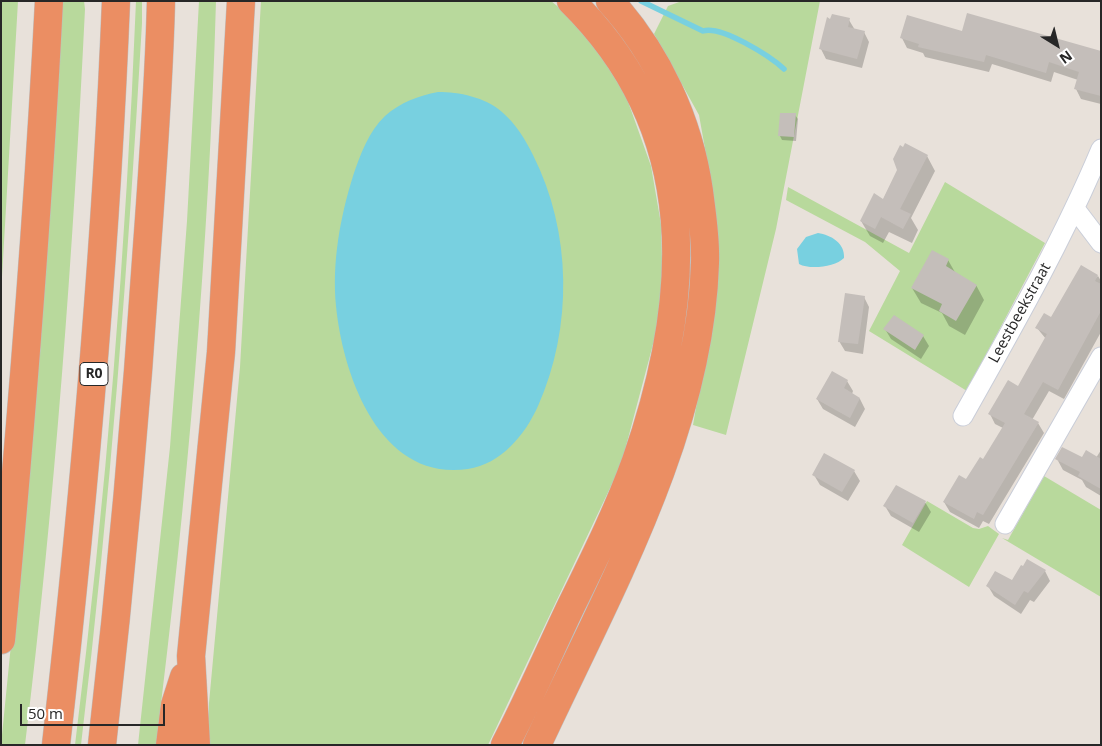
<!DOCTYPE html>
<html>
<head>
<meta charset="utf-8">
<style>
	body { margin:0 }
	#map { position:relative; width:1102px; height:746px; overflow:hidden; background:#e8e1da; font-family:"Open Sans",sans-serif }
	canvas { display:block }
	.frame { position:absolute; inset:0; border:2px solid #272727; pointer-events:none }
	.north { position:absolute; left:1032px; top:20px; width:50px; height:50px; -webkit-text-stroke:4px #fff; paint-order:stroke; rotate:144deg; font-size:14px; font-weight:700; line-height:20px; text-align:center; color:#272727 }
	.north::after { content:''; display:block; margin:auto; width:18px; height:22px; background:#272727; clip-path:polygon(50% 0,100% 100%,50% 72%,0 100%) }
	.scale { position:absolute; left:20px; top:704px; width:145px; height:22px; box-sizing:border-box; border:2px solid #272727; border-top:0; padding-left:6px; font-size:15px; line-height:18px; white-space:nowrap; color:#272727; -webkit-text-stroke:4px #fff; paint-order:stroke }
</style>
</head>
<body>
<div id="map">
<canvas width="1102" height="746"></canvas>
<div class="frame"></div>
<div class="north">N</div>
<div class="scale">50 m</div>
</div>
<script>
const context = document.querySelector('canvas').getContext('2d');
context.lineJoin = 'round';
function fill(path, color) { context.fillStyle = color; context.fill(path, 'evenodd'); }
function trace(path, color, width, dash) { context.strokeStyle = color; context.lineWidth = width; context.lineCap = dash ? 'butt' : 'round'; context.setLineDash(dash || []); context.stroke(path); }
function label(font, color, halo, rows, align = 'center') {
  context.font = font + ' "Open Sans",sans-serif'; context.lineWidth = 4; context.setLineDash([]); context.textBaseline = 'middle'; context.strokeStyle = halo; context.fillStyle = color; for (const [text, x, y, turn = 0] of rows) {
    context.save(); context.translate(x, y); context.rotate((+turn || 0) * Math.PI / 180); context.textAlign = isNaN(turn) ? turn : align; if (halo) context.strokeText(text, 0, 0); context.fillText(text, 0, 0); context.restore();
  }
}
fill(new Path2D(`
	M1 1H18L1 294Z
	M62 1H84L85 9C73 255 55 501 25 745H1L40 353Z
	M136 1H142V23C128 265 110 505 81 745H75C106 498 126 250 136 1Z
	M199 1H216C209 249 187 498 156 745H138L170 447 187 221Z
	M261 1H551L562 10 593 43 626 96 651 166 661 224 663 292 656 333 621 465 488 745H208L209 703 240 367Z
	M682 1H820L776 229 726 435 693 425 707 344 709 171 699 115 654 34 668 6Z
	M945 182 1045 243 967 391 869 331 900 271 865 242 786 200 788 187 909 253Z
	M1044 476 1101 510V597L1002 538 1008 540Z
	M927 501 973 528 979 529 988 526 999 534 969 587 902 545Z`), '#b8d99c');
fill(new Path2D(`
	M438 92C459 92 485 97 502 112 516 124 525 139 533 155 572 232 573 328 538 406 525 435 501 464 468 469 380 482 343 376 336 306 332 262 340 218 353 176 360 155 369 131 385 116 401 102 418 96 438 92Z
	M818 233C831 235 845 243 844 258 835 267 810 270 799 264L797 249 806 237Z`), '#78d0e0');
fill(new Path2D(`
	M849 20 855 30 864 32 869 42 862 68 826 59 821 49 831 21Z
	M963 33 1101 53V104L1081 99 1076 89 1078 80 1054 72 1051 82 992 64 989 72 925 57 923 53 907 48 902 38Z
	M795 115 798 119 796 141 782 140 780 136Z
	M927 156 935 171 911 218 918 230 912 243 889 232 883 243 870 236 861 221 883 200 898 170Z
	M948 260 956 274 976 285 984 300 965 335 949 326 942 313 921 303 912 288Z
	M1098 276 1101 281V332L1064 399 1049 391 1032 420 1038 423 1044 433 989 524 983 521 979 528 950 512 944 502 984 461 1003 428 995 424 990 414 1019 387 1046 339 1037 328 1051 319Z
	M864 297 869 307 863 354 845 351 839 341Z
	M894 317 923 336 929 346 921 359 891 339 885 329Z
	M847 381 853 391 852 394 860 399 865 409 855 427 823 409 817 399Z
	M1101 450V496L1086 487 1082 480 1063 470 1057 459 1096 458Z
	M854 471 860 481 848 501 820 485 814 475Z
	M925 502 931 512 919 532 891 516 885 506Z
	M1024 567 1045 571 1050 581 1034 602 1030 600 1021 614 994 596 988 586 1012 582Z`), '#0003');
trace(new Path2D(`
	M641 1 703 31C721 25 770 56 784 69`), '#78d0e0', 5.5);
fill(new Path2D(`
	M967 13 1101 51V96L1074 89 1079 72 1049 62 1046 73 986 55 984 62 918 47 919 44 900 38 907 15 962 31Z
	M832 14 850 18 848 27 865 31 857 59 819 49 827 17 830 19Z
	M780 113H796L794 137 778 136Z
	M905 143 928 155 900 209 911 214 903 229 881 217 875 229 860 221 874 193 883 199 897 170 893 159 900 145 903 147Z
	M932 250 949 259 946 266 977 285 956 321 939 311 942 304 911 288Z
	M1081 265 1098 275 1095 281 1101 284V311L1058 390 1043 382 1024 414 1039 422 983 515 977 512 974 519 943 502 959 475 966 479 980 457 983 459 1005 423 988 414 1008 380 1018 386 1047 334 1035 328 1044 313 1051 317Z
	M845 293 865 296 858 344 838 342Z
	M894 315 924 335 915 350 883 329Z
	M832 371 848 380 844 388 860 398 850 418 816 399Z
	M1062 447 1082 457 1086 450 1101 459V489L1078 476 1080 472 1055 459Z
	M824 453 855 470 842 492 812 475Z
	M896 485 926 501 913 523 883 506Z
	M1027 559 1046 570 1028 593 1024 591 1015 605 986 586 995 571 1012 580 1021 565 1023 566Z`), '#c4beba');
const minor = new Path2D(`
	M1076 210 1101 243
	M963 416C1012 329 1062 242 1101 149
	M1005 524 1101 357`);
const motorway = new Path2D(`
	M1 640C21 427 38 215 49 1
	M56 745C84 498 106 250 116 1
	M102 745C121 579 136 413 147 247 153 165 159 83 161 1
	M170 745 175 705 184 677
	M196 745 191 656 221 352 241 1
	M505 745C529 699 549 652 571 606 594 559 618 511 636 461 693 298 704 132 571 1
	M537 745C607 594 700 432 705 263 706 239 702 215 699 191 689 121 658 54 610 1`);
trace(minor, '#c9cdd8', 21);
trace(motorway, '#bebebe', 29);
trace(minor, '#fff', 19);
trace(motorway, '#eb8e63', 28);
for (const [x, y, w] of [
	[94,374,28]
]) { const box = new Path2D(); box.roundRect(x - w / 2, y - 11.5, w, 23, 4); context.fillStyle = '#fff'; context.fill(box); trace(box, '#272727', 1); }
label('bold 14px', '#272727', null, [
	["R0",94,374]
]);
label('15px', '#272727', '#fff', [
	["Leestbeekstraat",1020,313,-61]
]);
</script>
</body>
</html>
